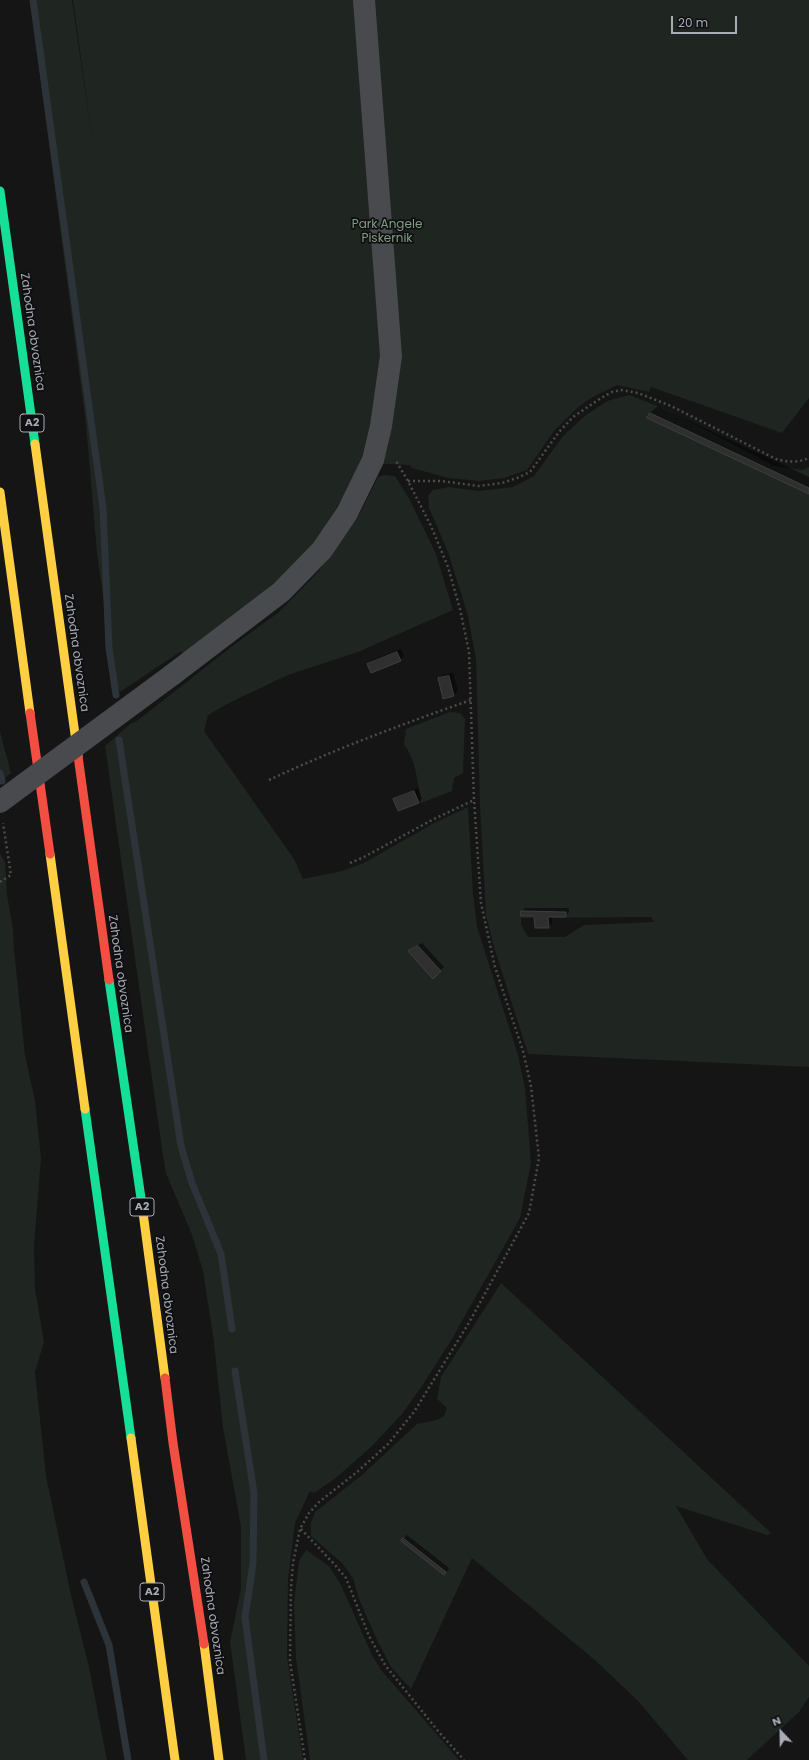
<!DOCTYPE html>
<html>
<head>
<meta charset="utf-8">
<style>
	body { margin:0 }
	#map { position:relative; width:809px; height:1760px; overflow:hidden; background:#151515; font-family:Poppins,sans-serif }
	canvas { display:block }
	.north { position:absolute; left:761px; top:1712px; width:40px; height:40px; -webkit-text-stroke:3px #0f0f11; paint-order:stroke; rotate:338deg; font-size:11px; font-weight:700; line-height:16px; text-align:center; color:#a7acb5 }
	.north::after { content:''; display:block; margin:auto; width:14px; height:18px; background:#a7acb5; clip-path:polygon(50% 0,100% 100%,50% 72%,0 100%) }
	.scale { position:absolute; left:671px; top:16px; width:66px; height:18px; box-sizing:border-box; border:2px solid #a7acb5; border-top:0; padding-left:5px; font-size:12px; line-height:14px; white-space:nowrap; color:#a7acb5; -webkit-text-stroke:3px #0f0f11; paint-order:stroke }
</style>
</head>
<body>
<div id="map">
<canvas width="809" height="1760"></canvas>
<div class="north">N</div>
<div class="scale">20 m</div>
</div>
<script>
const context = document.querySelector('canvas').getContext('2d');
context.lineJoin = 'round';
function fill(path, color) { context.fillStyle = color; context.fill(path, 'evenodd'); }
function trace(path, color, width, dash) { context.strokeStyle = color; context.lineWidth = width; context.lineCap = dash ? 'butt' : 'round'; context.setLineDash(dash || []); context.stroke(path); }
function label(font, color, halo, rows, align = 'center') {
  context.font = font + ' Poppins,sans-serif'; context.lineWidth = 3.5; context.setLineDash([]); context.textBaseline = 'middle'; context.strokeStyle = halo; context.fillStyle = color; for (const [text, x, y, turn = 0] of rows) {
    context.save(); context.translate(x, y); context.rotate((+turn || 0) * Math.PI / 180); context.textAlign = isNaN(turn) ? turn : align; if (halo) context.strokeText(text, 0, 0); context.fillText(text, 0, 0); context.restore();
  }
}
fill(new Path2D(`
	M30 0H72L93 145 73 0H809V398L782 433 651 387 649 392 617 385 591 398 577 408 554 431 527 470 504 478 479 481 448 478 412 468 410 465 360 463 344 496 316 541 279 579 232 618 185 653 180 652 120 692 115 679 97 553 86 424Z
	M629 395 668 410 774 466 802 470 809 467V1067L528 1054 494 947 486 915 480 807 476 659 468 616 448 552 429 508 428 496 433 490 449 487 478 491 513 487 534 476 563 436 586 415 607 401ZM651 917 654 922 584 925 565 937H528L521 924V918Z
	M383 475 395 476 410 500 436 554 453 610 358 652 288 675 231 702 208 715 204 731 294 859 303 879 342 871 364 863 434 823 468 807 473 894 477 927 518 1055 525 1088 531 1163 520 1218 452 1339 422 1386 402 1414 372 1446 337 1477 314 1493 310 1491 295 1523 288 1580 287 1657 303 1760H246L230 1642 241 1589V1527L223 1427 213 1335 203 1271 192 1235 166 1173 162 1149 105 746 129 725 138 720 235 644 279 612 318 572 360 513 378 477Z
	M450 712 460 713 465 719 463 773 454 778 452 791 421 803C418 783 416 761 404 744L406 729Z
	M0 731 11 773 0 782Z
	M0 853 5 862 7 894 13 930 14 950 25 1055 35 1101 41 1158 34 1246 35 1288 44 1342 35 1372 46 1476 71 1595 89 1667 107 1760H0Z
	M501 1283 771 1533 767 1535 676 1506 707 1559 809 1666V1697L799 1712 747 1760H688L639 1702 596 1661 472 1558 411 1689 391 1667 377 1640 359 1599 353 1578 342 1563 311 1536V1523L315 1512 362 1475 417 1424 436 1420 444 1416 447 1408 437 1399 441 1377Z
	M306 1550 329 1566 341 1585 372 1655 381 1670 459 1760H310L296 1658 294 1603 299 1561Z`), '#1f2520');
fill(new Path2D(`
	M658 406 809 477V493L650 413Z
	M401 649 404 656 400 660 371 671 368 664 372 660Z
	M453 673 458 691 454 695 444 697 439 679 442 675Z
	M418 788 422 799 418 802 395 799 398 796Z
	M525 908H569V912L566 916H552V923L548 927 535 915 522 911Z
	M422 943 444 967 433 978 409 951Z
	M407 1535 449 1568 448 1570 444 1574 402 1540Z`), '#0007');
trace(new Path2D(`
	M33 0 103 508 109 648 116 695
	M119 740 181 1146 192 1183 221 1254 232 1329
	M0 773 2 781
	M235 1371 254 1493 253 1564 245 1617 264 1760
	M84 1582 109 1645 128 1760`), '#2d3439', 7);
const building = new Path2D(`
	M650 413 809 488V494L647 418Z
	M397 652 401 661 371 673 367 664Z
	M449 676 454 696 443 699 438 678Z
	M414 791 419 803 398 811 393 799Z
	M521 911 566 912V917H548L549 928H535L534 916H521Z
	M418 946 441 971 433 979 408 951Z
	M403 1538 446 1572 444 1575 401 1541Z`);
fill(building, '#2f2f30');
trace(building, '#3d3e41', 1);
trace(new Path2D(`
	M408 481H441L479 486 502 483 517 478 530 472 559 432 573 417 601 398 612 392 621 390 638 393 671 406 776 459C787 462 798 463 809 458
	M269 780C335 749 403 724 471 700
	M350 863 364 857 432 820 474 800
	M0 882 11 875 3 823
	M301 1529 335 1565 346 1578 369 1636 385 1665 438 1731 464 1760
	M305 1760 290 1661 291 1588 293 1563 300 1529 309 1513 319 1502 357 1472 388 1444 414 1412 470 1321 529 1213 539 1158 531 1086 523 1051 495 967 481 903 474 800 469 652 460 609 448 567 431 526 408 481 396 461`), '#4b4c4f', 2.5, [2, 3]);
trace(new Path2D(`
	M172 675 281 592 322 550 347 513 373 460 381 426 391 356 364 0`), '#494a4e', 22);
trace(new Path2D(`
	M0 191 35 444
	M109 980 142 1205
	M85 1109 131 1438`), '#16e098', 9);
trace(new Path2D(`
	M35 444 78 756
	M0 492 30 713
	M50 854 85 1109
	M142 1205 165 1378
	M131 1438 175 1760
	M204 1644 219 1760`), '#ffcf43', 9);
trace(new Path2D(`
	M30 713 50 854
	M78 756 109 980
	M165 1378 173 1443 204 1644`), '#f24e42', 9);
trace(new Path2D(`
	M0 802 172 675`), '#494a4e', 22);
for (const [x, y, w] of [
	[32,423,24],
	[142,1207,24],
	[152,1592,24]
]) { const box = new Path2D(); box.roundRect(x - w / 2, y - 9, w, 18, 3); context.fillStyle = '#0f0f11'; context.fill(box); trace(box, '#a7acb5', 1); }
label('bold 11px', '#a7acb5', null, [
	["A2",32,423],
	["A2",142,1207],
	["A2",152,1592]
]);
label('12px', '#809e82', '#0f0f11', [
	["Park Angele",387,225],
	["Piskernik",387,239]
]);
label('12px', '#a7acb5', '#0f0f11', [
	["Zahodna obvoznica",32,332,82],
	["Zahodna obvoznica",76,653,82],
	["Zahodna obvoznica",120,974,82],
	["Zahodna obvoznica",166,1295,83],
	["Zahodna obvoznica",212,1616,82]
]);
</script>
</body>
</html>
